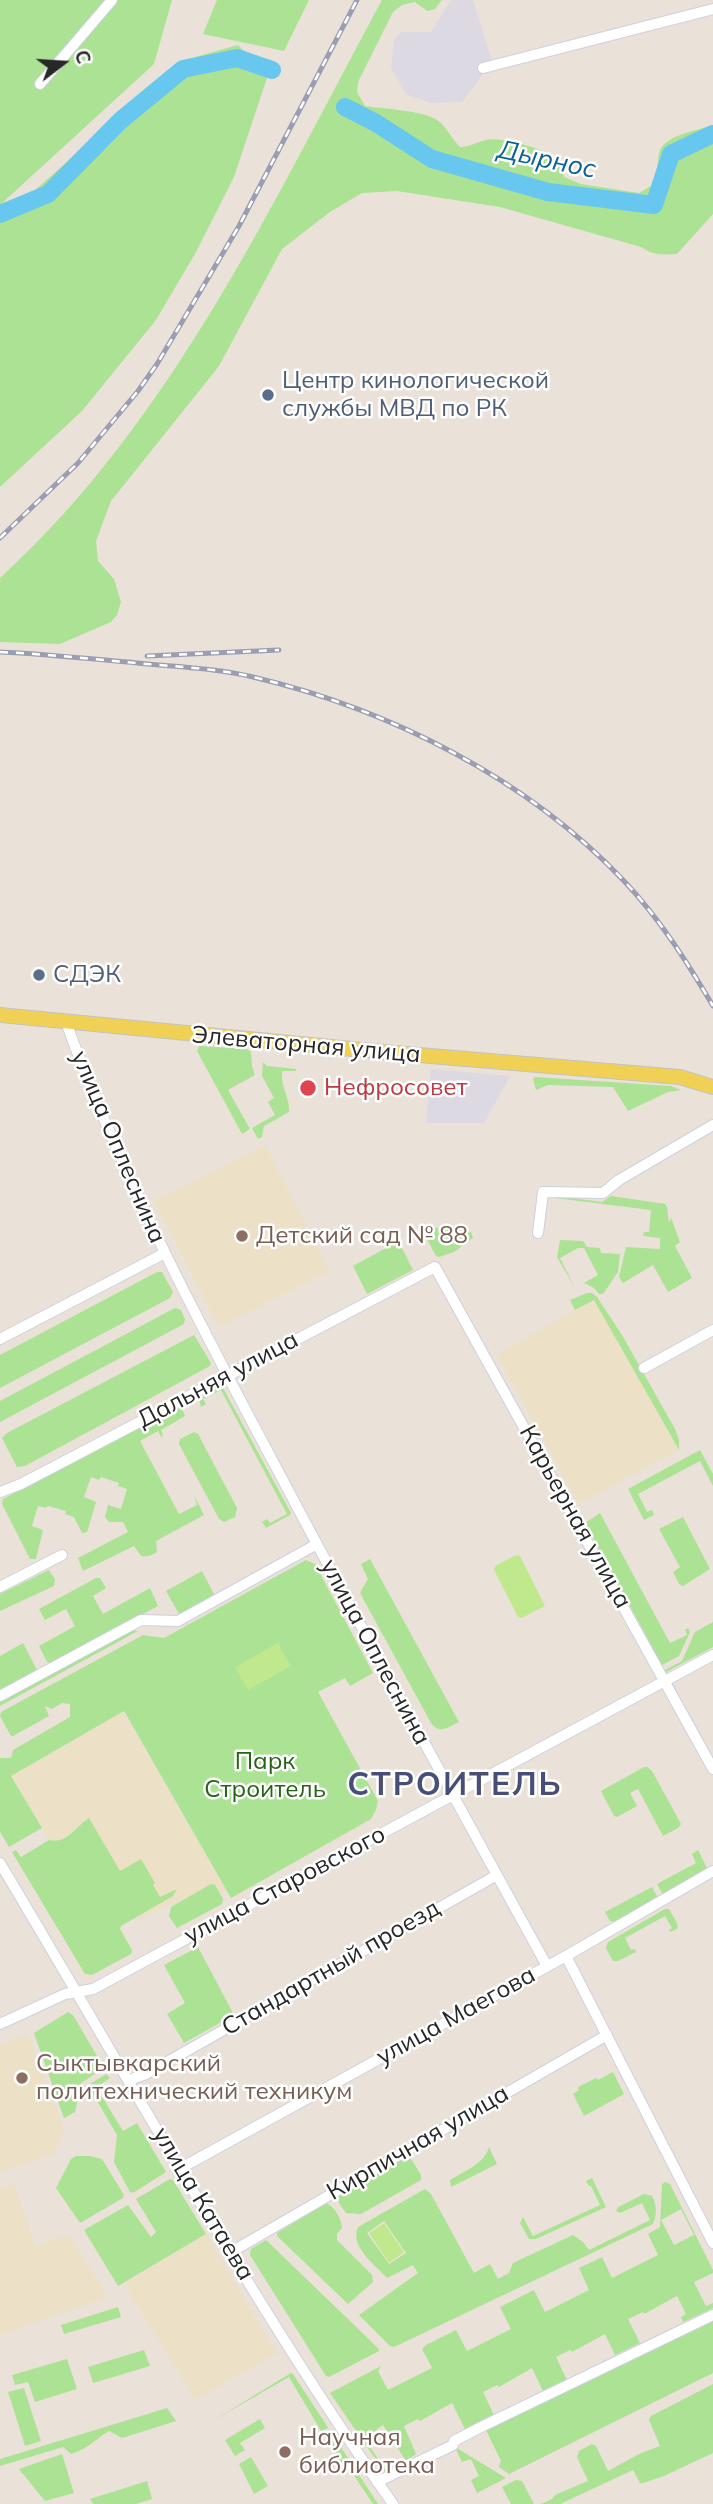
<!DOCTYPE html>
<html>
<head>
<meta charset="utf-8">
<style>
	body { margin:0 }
	#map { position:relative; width:713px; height:2504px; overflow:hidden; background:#eae2d8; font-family:Mulish,sans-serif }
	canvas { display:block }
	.north { position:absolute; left:28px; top:28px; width:70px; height:70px; -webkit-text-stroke:5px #fff; paint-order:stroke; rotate:73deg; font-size:19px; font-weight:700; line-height:28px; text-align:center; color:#272727 }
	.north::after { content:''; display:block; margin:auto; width:24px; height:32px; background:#272727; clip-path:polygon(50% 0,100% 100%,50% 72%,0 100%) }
</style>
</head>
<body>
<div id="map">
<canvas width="713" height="2504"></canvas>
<div class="north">С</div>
</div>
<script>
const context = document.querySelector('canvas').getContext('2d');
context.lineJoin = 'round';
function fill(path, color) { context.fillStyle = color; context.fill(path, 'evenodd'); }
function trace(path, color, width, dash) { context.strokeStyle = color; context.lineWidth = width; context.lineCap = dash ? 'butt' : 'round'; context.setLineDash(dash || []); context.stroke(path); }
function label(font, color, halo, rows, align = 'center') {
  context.font = font + ' Mulish,sans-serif'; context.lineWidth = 5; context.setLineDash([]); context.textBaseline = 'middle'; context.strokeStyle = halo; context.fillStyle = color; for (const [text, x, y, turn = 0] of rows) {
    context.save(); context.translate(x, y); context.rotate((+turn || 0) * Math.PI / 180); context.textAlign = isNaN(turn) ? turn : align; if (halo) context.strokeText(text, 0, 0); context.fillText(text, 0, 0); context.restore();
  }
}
fill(new Path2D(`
	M451 0H473L491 58 481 77 462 102 430 103 406 94 391 68 394 40 401 32H431Z
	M431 1069 510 1076 484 1123H426Z`), '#dcd9e2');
fill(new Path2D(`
	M265 1145 329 1271 219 1327 154 1201Z
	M594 1299 679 1450 579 1504 496 1355Z
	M123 1712 226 1890 178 1915 171 1904 141 1920 102 1853 69 1873 11 1776Z
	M28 2034 64 2129 54 2154 0 2172V2044Z
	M14 2183 36 2246 68 2235 108 2297 0 2335V2188Z
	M206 2234 277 2353 195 2400 124 2284Z`), '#ece1c6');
fill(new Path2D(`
	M0 0H172L154 64 0 205Z
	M217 0H309L284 51 203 34Z
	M382 0H442L435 9 427 11 415 2 402 5 393 12 358 82 357 92 365 106C383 109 426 110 440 122 446 127 452 139 460 147 471 147 476 142 486 140 499 136 545 149 555 158 560 163 562 171 564 177L581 184 639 193 651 186C657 174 657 166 659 153 663 135 697 131 713 125V214L677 254C662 255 653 255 641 247L500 207 397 191 362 193 330 212 282 249 219 366 111 501 96 541 98 561 114 579 121 602 117 615 111 622 60 644 0 642V578C173 420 272 203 382 0Z
	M238 45 268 75 234 177 196 252 156 320 82 411 0 487V221L181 61Z
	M199 1046 247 1049 251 1052 252 1066 255 1075 228 1090 250 1129 242 1134 197 1051Z
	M263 1062 267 1066 296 1069V1071H282C281 1090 290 1096 289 1112L264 1126 262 1137 258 1139 252 1128 275 1115 268 1102 274 1098 262 1076Z
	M535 1077 671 1086 681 1090 668 1092 628 1111 613 1087 548 1085 536 1090 533 1079Z
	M558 1196 602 1202 611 1196 665 1204 667 1207 669 1223 671 1218 680 1242 675 1246 692 1278 668 1292 653 1265 623 1283 619 1277 626 1247 660 1249V1238L643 1236 644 1232H649L651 1210 555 1198Z
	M429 1227 471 1232 473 1238 454 1252 439 1257 436 1256 422 1230Z
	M560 1240 583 1241 587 1247 600 1248 601 1253 620 1254 618 1272 603 1294H599L594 1288 584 1283 598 1275 584 1248H578L560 1258 575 1288 557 1257Z
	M397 1242 400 1244 413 1270 367 1294 353 1266Z
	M157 1272H162L173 1292 170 1298 0 1388V1355Z
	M587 1293H592L597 1297 622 1335 675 1429 679 1440V1450L594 1300 575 1310 570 1300Z
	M175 1308 181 1310 185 1319 184 1324 0 1422V1401Z
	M194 1335 211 1363 210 1366 25 1466 17 1467 2 1438 7 1433Z
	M222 1386 291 1513 290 1515 266 1528 262 1522 267 1519 270 1523 287 1514 221 1390 203 1399 206 1404 201 1407 199 1399Z
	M181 1406 185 1416 161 1430 163 1436 161 1437 158 1431 140 1441 179 1514 197 1505 194 1495 204 1515 156 1541 157 1552C151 1556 148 1557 141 1556L134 1546 83 1571 78 1558 128 1532 123 1522H109L105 1517 108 1505 121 1509 127 1489 118 1486 119 1483 101 1477 99 1480 91 1477 84 1497 96 1502 87 1532 82 1533 74 1517 65 1514 66 1511 48 1506 46 1508 38 1506 32 1526 43 1530 36 1559H30L2 1504 3 1499 176 1407Z
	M194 1432 198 1434 237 1508 235 1517 224 1522 219 1519 179 1444 180 1439Z
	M700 1450 713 1474V1486L700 1461 638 1494 647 1512 652 1510 654 1515 644 1520 628 1489Z
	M600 1513 670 1643 687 1635 685 1630 688 1628 690 1632 679 1656 662 1665 585 1523Z
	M683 1517 710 1569 683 1586 679 1584 673 1572 680 1567 659 1529Z
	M370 1559 459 1722C448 1727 440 1735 431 1723L360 1593 368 1579 361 1564Z
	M306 1560 315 1564 373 1673 350 1686 345 1678 318 1692 378 1801 376 1810 371 1819 231 1898 124 1711 11 1776 42 1828 9 1847 0 1832V1758H11L13 1750 70 1717V1704L62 1703 52 1709 45 1706 49 1716 13 1736H11L0 1716 1 1712 143 1635 164 1638Z
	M49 1570 55 1579 54 1586 0 1611V1594Z
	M202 1571 215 1596 181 1615 179 1614 166 1591Z
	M96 1578H100L106 1588 93 1596 103 1614 150 1588 158 1606 52 1663 47 1662 39 1646 75 1626 66 1609 45 1620 39 1609Z
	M713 1622V1647L666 1672 665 1670 682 1661 695 1632Z
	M131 1630 138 1631 0 1706V1701Z
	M23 1643 37 1670 0 1691V1656Z
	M644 1767H647L652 1771 681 1824 678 1828 663 1836 638 1789 630 1793 637 1806 617 1817 614 1816 601 1791Z
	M89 1818 120 1871 141 1859 155 1883 153 1885 160 1897 177 1889 173 1896 121 1926 120 1929 132 1950 131 1954 92 1975 85 1974 12 1852 16 1850 21 1857 49 1840C68 1844 75 1827 89 1818Z
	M698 1850 707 1868 663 1895 657 1884 696 1863 692 1854Z
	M211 1884 215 1885 223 1899 222 1904 177 1928 169 1916 171 1907Z
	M652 1887 658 1898 615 1922 610 1921 605 1912Z
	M665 1909H669L678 1925 677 1929 670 1932 669 1930 672 1928 665 1916 625 1938 631 1950 635 1949 636 1952 618 1961H613L606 1948 608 1942Z
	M198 1947 234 2015 184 2043 167 2014 185 2003 164 1965Z
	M68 2012 73 2015 104 2068 81 2083 75 2112 64 2118 34 2033Z
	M613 2072 624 2094 584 2116 573 2094 579 2090 578 2087 596 2078 598 2080Z
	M106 2074 110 2078 96 2087 123 2131 137 2123 166 2172 133 2193 130 2192 114 2162 117 2135 90 2089V2084Z
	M489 2147 497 2164 451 2187 450 2180C465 2171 485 2163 489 2147Z
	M76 2156H90L102 2159 124 2195 123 2198 80 2223 56 2188 71 2159Z
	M406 2157H410L421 2175V2180L361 2214 346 2213 339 2203V2196Z
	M592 2178 606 2207 536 2239H529L520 2223 523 2217 533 2236 600 2205 591 2186H589L586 2181Z
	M170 2179 173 2180 206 2234 118 2286 84 2230 128 2205 151 2237 156 2232 136 2199Z
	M665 2182 670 2184 713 2270V2273L694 2282 706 2306 713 2303V2308L683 2322 681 2317 686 2314 677 2296 644 2314 643 2312 628 2319 640 2343 615 2355 605 2334 572 2352 570 2350 556 2357 567 2380 543 2391 532 2368 499 2387 497 2385 483 2392 494 2415 465 2429 452 2403 420 2421 418 2419 404 2426 416 2454 406 2461 383 2425 364 2439 387 2471 385 2473 330 2393 381 2366 378 2371 388 2390 432 2368 422 2349 426 2345 456 2330 467 2351 511 2329 500 2307 534 2290 545 2312 589 2290 579 2268 602 2257 612 2278 658 2255 648 2234 660 2227 662 2184ZM681 2209 694 2235 674 2245 661 2220Z
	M425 2189 431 2194 474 2273 490 2264 498 2279 509 2273 513 2263 573 2235 583 2242 589 2250 650 2220 642 2203 620 2213 616 2211 618 2207 644 2194 652 2196C657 2205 657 2215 653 2224L394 2347 390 2346 359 2315 418 2273 413 2265 387 2278C375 2265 349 2246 358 2227ZM384 2221 406 2253 389 2264 367 2233Z
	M326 2203C334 2206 342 2219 342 2228L337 2234V2240L372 2275 373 2282 348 2304 277 2236V2233Z
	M266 2240 378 2348 379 2351 329 2377 326 2376 250 2255 251 2249Z
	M118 2307 121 2317 64 2334 61 2325Z
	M713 2319V2373L509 2474 499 2467 501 2461 486 2430Z
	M144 2350 150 2366 93 2383 88 2367Z
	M67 2359 77 2389 35 2402 28 2382 15 2385 12 2375Z
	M291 2373 293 2374 378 2504H373L345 2462H340L325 2437 331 2434 328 2428 321 2431 289 2377 214 2420Z
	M713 2384V2453L664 2476 643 2483H640L633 2470 560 2504H541L552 2499 555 2495 588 2481 577 2457 579 2451 592 2444 596 2446 608 2471 639 2454 660 2446 649 2420 651 2416Z
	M24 2388 41 2441 25 2446 8 2392Z
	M167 2408 176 2421 122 2438 109 2431C94 2440 88 2449 71 2454L63 2447 0 2466V2459Z
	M260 2419 265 2428 240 2443 245 2450 235 2456 225 2440Z
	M455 2447 506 2478 477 2493 471 2480 479 2476 471 2459 462 2462Z
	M62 2454 74 2493 45 2501 19 2469Z
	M251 2457 268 2486 254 2494 239 2464Z
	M516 2480 522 2481 534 2504H511L502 2487Z
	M147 2481 152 2499 136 2504H93L90 2499Z`), '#abe293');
fill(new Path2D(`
	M516 1555 520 1556 545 1606 522 1618 518 1617 494 1570 495 1566Z
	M278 1643 291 1666 248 1690 235 1667Z
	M384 2223 404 2252 389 2263 369 2233Z`), '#c0e98e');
trace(new Path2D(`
	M345 107 376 123 432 159 548 192 654 205 671 154 713 134
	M0 214 48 194 120 121 183 69 237 58 272 70`), '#68c7ee', 18);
const minor = new Path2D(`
	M483 68 713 9
	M40 84 112 0
	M66 1022C122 1178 199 1323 277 1469 365 1636 456 1801 547 1966
	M538 1233 543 1192 603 1193 619 1180 713 1125
	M0 1339 163 1254
	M644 1368 713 1330
	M0 1492 21 1484 435 1267 713 1769
	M0 1587 62 1555
	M0 1696 141 1620 178 1621 317 1544
	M0 1863C129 2078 249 2299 393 2504
	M566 1956 713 2243
	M0 2024 65 1994 93 1989 713 1655
	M129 2080 146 2074 497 1875
	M181 2168 566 1956 713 1871
	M231 2252 607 2035
	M377 2482 453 2445 454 2441 485 2425 713 2315`);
const major = new Path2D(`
	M0 1015 383 1052 680 1077 713 1087`);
trace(minor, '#cdd0e0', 12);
trace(major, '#c3c3c3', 16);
trace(minor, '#fff', 10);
trace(major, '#f0d156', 14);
const rail = new Path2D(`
	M0 538 78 463 138 391 157 364 239 226 357 0
	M0 652C46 654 92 659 137 663 176 667 215 668 253 677 389 709 528 779 624 881 660 919 687 962 713 1006
	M147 656 279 650`);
trace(rail, '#9b9db2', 5);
trace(rail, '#fff', 2.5, [8]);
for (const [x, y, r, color] of [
	[268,395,7,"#5c6f8a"],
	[39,975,7,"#5c6f8a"],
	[308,1088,9,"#e0444e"],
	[242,1236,7,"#8d6e63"],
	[22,2078,7,"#8d6e63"],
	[285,2452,7,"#8d6e63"]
]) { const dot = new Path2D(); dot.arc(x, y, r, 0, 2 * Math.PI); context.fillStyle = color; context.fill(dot); trace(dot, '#fff', 2.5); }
label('24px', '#4e5e75', '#fff', [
	["Центр кинологической",282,381],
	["службы МВД по РК",282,409],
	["СДЭК",53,975]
], 'left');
label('24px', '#272727', '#fff', [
	["Элеваторная улица",306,1045,5],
	["улица Оплеснина",118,1147,67],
	["Дальняя улица",218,1380,-28],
	["Карьерная улица",575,1517,61],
	["улица Оплеснина",375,1652,62],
	["улица Старовского",285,1885,-28],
	["Стандартный проезд",331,1968,-30],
	["улица Маегова",456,2016,-29],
	["Кирпичная улица",418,2143,-30],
	["улица Катаева",203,2204,59]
]);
label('24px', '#be3a42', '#fff', [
	["Нефросовет",324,1088]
], 'left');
label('24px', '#785e54', '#fff', [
	["Детский сад № 88",256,1236],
	["Сыктывкарский",36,2064],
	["политехнический техникум",36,2092],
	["Научная",299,2438],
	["библиотека",299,2466]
], 'left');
label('24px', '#266218', '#fff', [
	["Парк",265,1762],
	["Строитель",265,1790]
]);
label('italic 26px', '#0d6295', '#fff', [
	["Дырнос",547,160,12]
]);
context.letterSpacing = '2px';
label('bold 32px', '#484f77', '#fff', [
	["СТРОИТЕЛЬ",455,1785]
]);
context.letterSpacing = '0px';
</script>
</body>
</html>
